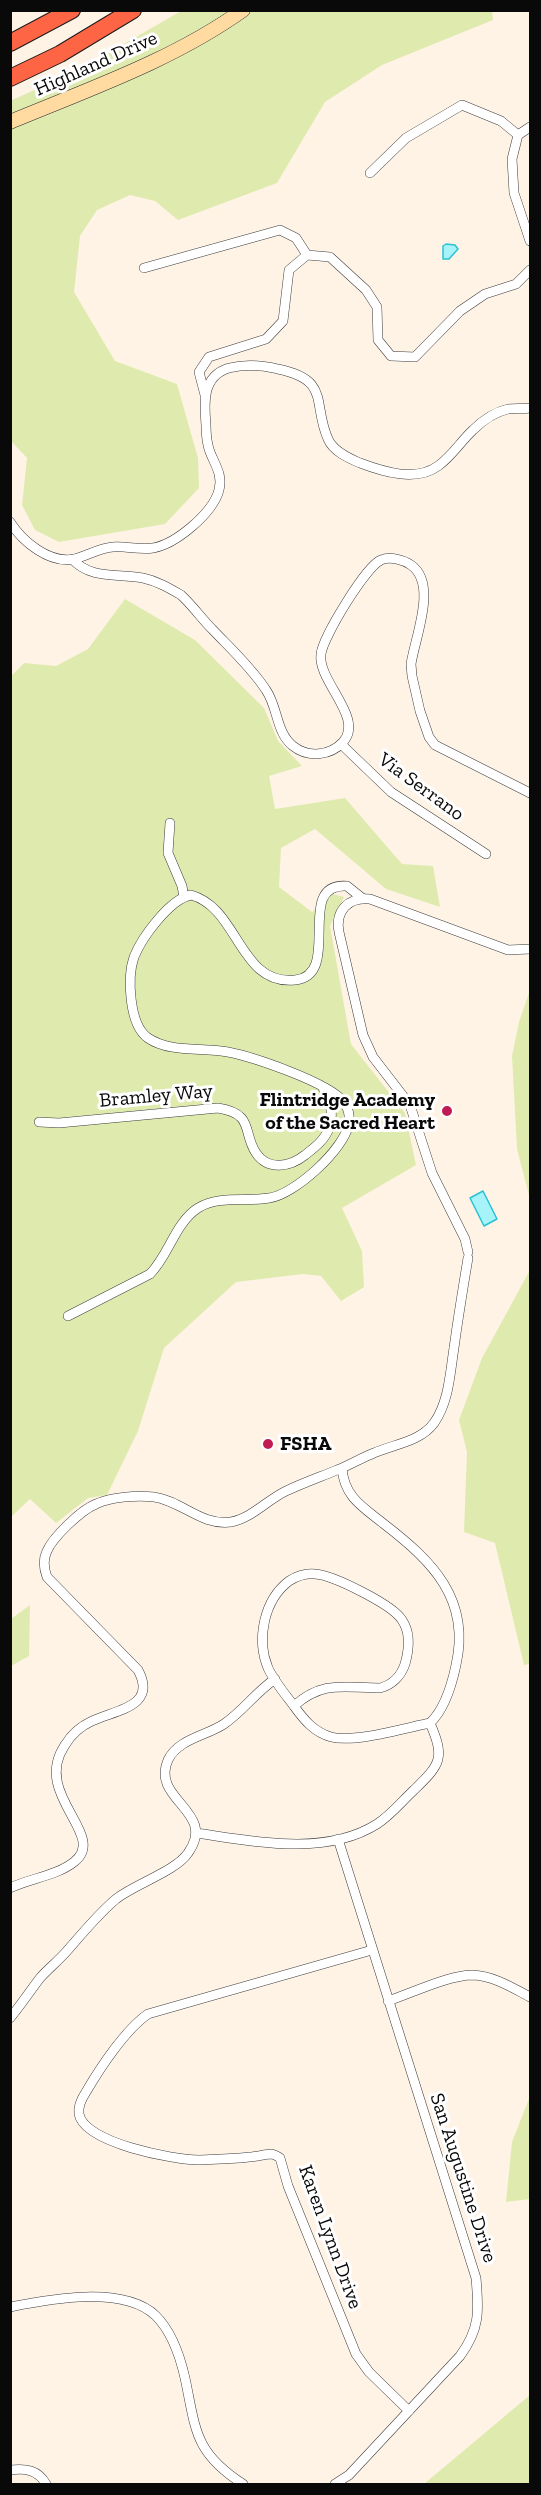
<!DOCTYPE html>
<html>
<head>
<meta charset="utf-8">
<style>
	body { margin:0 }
	#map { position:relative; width:541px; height:2495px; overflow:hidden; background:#fff3e6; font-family:"Zilla Slab",serif }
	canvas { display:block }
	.frame { position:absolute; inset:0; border:12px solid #090909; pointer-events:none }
</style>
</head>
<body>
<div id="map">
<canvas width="541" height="2495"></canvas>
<div class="frame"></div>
</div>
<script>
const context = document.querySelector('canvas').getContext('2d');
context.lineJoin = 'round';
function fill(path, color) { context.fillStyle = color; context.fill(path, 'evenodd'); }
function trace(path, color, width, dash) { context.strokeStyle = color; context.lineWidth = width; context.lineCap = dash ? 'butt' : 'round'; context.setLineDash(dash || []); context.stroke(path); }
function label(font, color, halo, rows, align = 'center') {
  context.font = font + ' "Zilla Slab",serif'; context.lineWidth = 6; context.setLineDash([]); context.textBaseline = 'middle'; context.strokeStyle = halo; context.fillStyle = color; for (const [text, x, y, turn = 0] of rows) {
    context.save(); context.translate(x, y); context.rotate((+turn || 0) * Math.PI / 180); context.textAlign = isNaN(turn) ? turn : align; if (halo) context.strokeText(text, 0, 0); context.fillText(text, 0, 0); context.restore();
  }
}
fill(new Path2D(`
	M181 11H492L493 20 382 65 325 102 277 183 178 220 155 201 130 195 97 210 80 236 74 292 115 361 177 384 198 458 199 488 165 524 59 542 35 530 22 505 27 458 10 440V101L79 70Z
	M125 599 195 640 264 708 278 741 302 766 269 776 275 809 345 798 402 864 433 866 440 907 386 889 315 829 281 848 279 887 312 912 333 894 344 897 330 926 351 1044 405 1113 416 1165 342 1208 362 1251 364 1287 341 1301 321 1276 303 1274 236 1282 164 1348 138 1431 107 1495 88 1498 56 1523 30 1499 11 1517V676L24 663 56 666 88 649Z
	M530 990V1199L517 1149 512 1056 519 1022Z
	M530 1270V1664L524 1665 495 1543 464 1532 467 1452 459 1420 482 1358Z
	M30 1605 29 1656 11 1666V1619Z
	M530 2096V2199L506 2202 512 2142Z
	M530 2395V2484H424Z`), '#dfebae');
const water = new Path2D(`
	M446 244 455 245 458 249 449 259H443V246Z
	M483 1191 497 1219 484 1226 470 1198Z`);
fill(water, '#a7f3fa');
trace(water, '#2ac2d5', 1.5);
const street = new Path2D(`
	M530 127 518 135 512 159 514 193 530 241
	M370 173 406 138 462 105 501 121 518 135
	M144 268 280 230 296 238 307 255
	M205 395 199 372 209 357 266 339 283 321 289 270 307 255 330 257 366 290 377 307 378 340 391 356 415 357 460 311 485 294 516 284 530 270
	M10 522C22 541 49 564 74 559 87 556 99 548 113 547 126 546 140 550 153 548 176 544 213 513 219 490 223 475 215 465 210 452 207 444 206 434 206 425 204 403 202 376 229 368 245 364 262 365 278 369 331 380 312 403 328 439 333 451 348 458 360 463 384 472 416 482 438 466 452 456 461 441 473 430 482 421 495 412 508 409 515 408 523 409 530 408
	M72 559C91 580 118 573 143 578 157 581 169 588 181 595 193 606 201 618 212 629 230 648 251 667 266 690 278 707 276 733 293 746 308 758 330 756 343 742 365 718 317 681 321 654 323 637 366 566 381 560 390 556 404 560 411 565 438 584 415 637 411 664L412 676 420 711 429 737 435 745 530 793
	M341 744 391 792 486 854
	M170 823 168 853 182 886 184 897
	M39 1122 59 1123 218 1108C255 1114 242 1132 256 1153 268 1171 290 1167 305 1155 314 1148 325 1140 329 1128 334 1115 330 1100 323 1088
	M468 1252 465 1239 432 1173 410 1105 373 1057 363 1035 339 932C335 911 348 897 370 899L508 950 530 949
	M68 1316 150 1274C169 1255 175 1223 198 1208 219 1195 246 1202 269 1198 294 1195 345 1149 349 1123 350 1116 348 1108 344 1102 328 1082 253 1057 228 1052 202 1047 170 1053 148 1038 129 1025 127 977 134 957 142 937 170 899 191 895 239 908 239 986 295 980 344 975 293 882 347 886L362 898
	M294 1706C323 1680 344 1688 380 1688 392 1685 401 1676 405 1664 409 1650 411 1633 402 1620 393 1605 333 1575 315 1574 306 1573 297 1576 289 1581 264 1600 256 1639 268 1668 274 1681 285 1694 294 1706 304 1720 314 1732 331 1737 355 1743 405 1728 430 1723
	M196 1833C252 1841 325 1857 377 1824 391 1815 402 1801 414 1790 441 1764 445 1758 430 1723 445 1709 452 1684 456 1665 471 1599 432 1561 384 1524 363 1507 344 1497 342 1468
	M10 1888C31 1878 56 1876 74 1862 109 1835 31 1795 65 1745 71 1735 81 1726 92 1721 115 1710 158 1707 138 1670L47 1577C44 1569 43 1559 47 1551 53 1537 81 1510 96 1504 111 1497 137 1495 154 1497 182 1501 201 1526 231 1522 252 1518 267 1500 286 1491 303 1483 320 1477 337 1470 350 1465 361 1458 374 1453 394 1444 420 1442 434 1423 449 1402 450 1373 454 1348 458 1318 463 1288 468 1258
	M372 1950 148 2014C125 2030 100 2068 86 2092 82 2098 78 2107 79 2114 84 2143 174 2160 199 2160 216 2159 233 2159 249 2157 257 2157 265 2154 272 2154 276 2155 277 2156 280 2158L288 2186 356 2354 369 2372 409 2411
	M388 2001C412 1993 449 1975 473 1975 494 1976 513 1988 530 1997
	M10 2018C21 2005 30 1991 40 1978 48 1969 58 1961 66 1952 82 1934 97 1915 116 1899 135 1884 176 1871 188 1853 218 1811 150 1800 168 1760 178 1739 206 1736 224 1724 243 1711 256 1692 275 1679
	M10 2307C50 2299 124 2285 156 2316 172 2332 180 2356 185 2378 196 2430 194 2452 243 2484
	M10 2470C26 2468 38 2470 46 2484
	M335 2484 349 2475 460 2356C480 2329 479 2311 476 2278L338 1839`);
const secondary = new Path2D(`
	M10 122C89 89 173 60 243 10`);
const highway = new Path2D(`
	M10 43 72 10
	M10 78 60 54 133 10`);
trace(street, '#3c3c3c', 10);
trace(secondary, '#2b2b2b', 15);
trace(highway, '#1a1a1a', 18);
trace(street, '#fff', 9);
trace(secondary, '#ffdaa1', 14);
trace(highway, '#fe6545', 16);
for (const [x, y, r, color] of [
	[447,1111,6,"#c01b52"],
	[268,1444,6,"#c01b52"]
]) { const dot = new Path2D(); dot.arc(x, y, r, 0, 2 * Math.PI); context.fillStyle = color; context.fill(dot); trace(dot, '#fff', 2); }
label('20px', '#090909', '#fff', [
	["Highland Drive",96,64,-24],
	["Via Serrano",421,787,36],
	["Bramley Way",156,1096,-5],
	["San Augustine Drive",463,2178,72],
	["Karen Lynn Drive",330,2237,70]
]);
label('bold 20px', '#090909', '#fff', [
	["Flintridge Academy",435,1100],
	["of the Sacred Heart",435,1123],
	["FSHA",280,1444,"left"]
], 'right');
</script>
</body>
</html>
